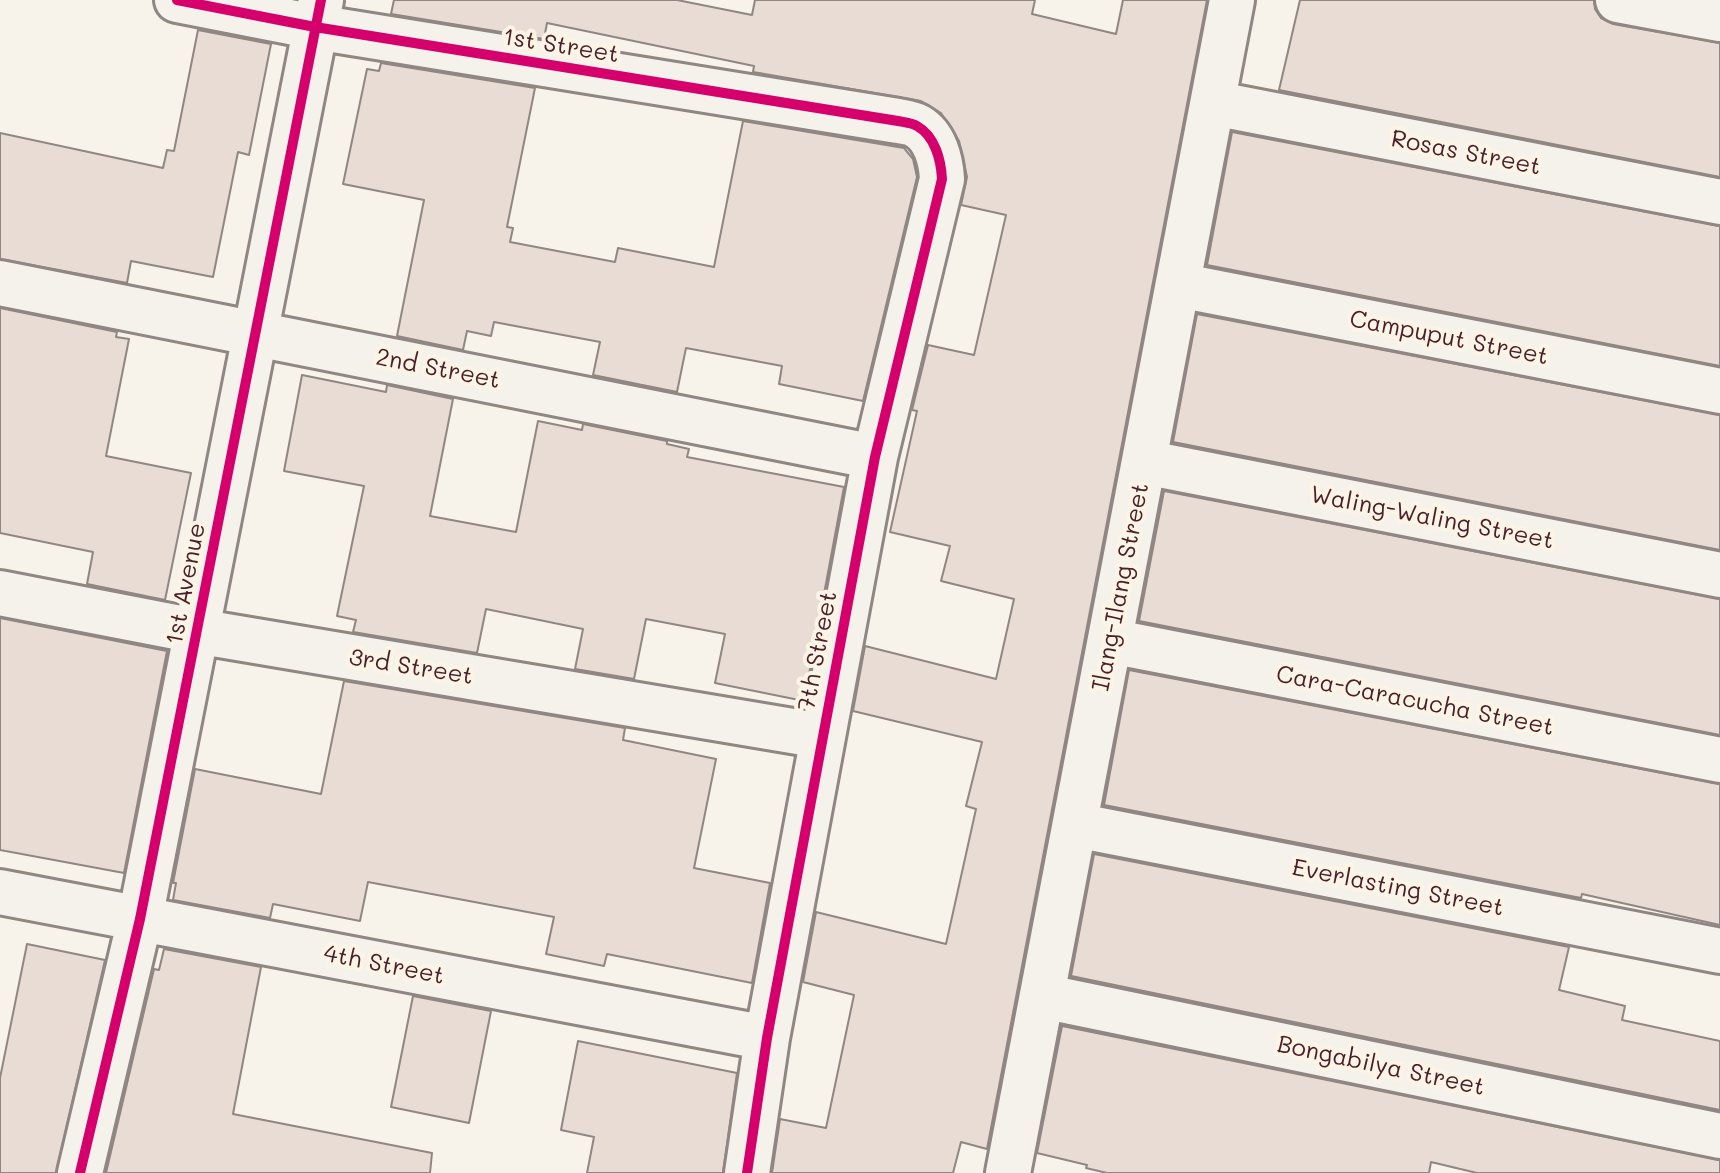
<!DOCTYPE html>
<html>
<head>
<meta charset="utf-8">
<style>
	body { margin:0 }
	canvas { display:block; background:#f7f3ea }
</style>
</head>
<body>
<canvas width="1720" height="1173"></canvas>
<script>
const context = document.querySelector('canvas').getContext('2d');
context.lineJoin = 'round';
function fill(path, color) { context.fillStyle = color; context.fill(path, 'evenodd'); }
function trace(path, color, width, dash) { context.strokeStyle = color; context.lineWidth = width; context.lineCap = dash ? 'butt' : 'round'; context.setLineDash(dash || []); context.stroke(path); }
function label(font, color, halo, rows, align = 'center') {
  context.font = font + ' Mali,sans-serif'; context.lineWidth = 8; context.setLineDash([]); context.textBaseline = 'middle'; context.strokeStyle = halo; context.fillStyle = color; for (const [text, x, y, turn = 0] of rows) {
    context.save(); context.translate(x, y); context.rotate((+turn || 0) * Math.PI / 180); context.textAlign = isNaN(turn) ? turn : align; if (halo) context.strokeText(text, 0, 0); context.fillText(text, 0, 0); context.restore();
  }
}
const building = new Path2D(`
	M394 0H677L752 15 755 0H1035L1032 14 1116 34 1123 0H1207L987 1149 961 1142 953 1173H772L780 1119 826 1128 854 995 803 982 816 912 946 944 976 809 966 806 982 742 853 711 865 646 996 679 1014 599 941 581 950 546 890 532 917 411 912 410 928 345 974 355 1006 215 961 205 967 177 959 141 941 113 921 101 753 72 754 66 547 23 544 39 391 14Z
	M1300 0H1594L1595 9 1601 18 1613 24 1720 43V177L1279 90Z
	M198 30 271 44 249 155 238 152 213 277 131 261 127 283 0 259V133L163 168 167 150 174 151Z
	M381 63 535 88 507 227 513 228 510 242 615 262 618 248 714 267 743 121 904 148 913 159 917 177 863 401 779 384 782 366 686 348 677 392 593 375 600 342 494 322 491 336 467 331 463 350 397 336 424 200 343 184 367 69 379 71Z
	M1232 132 1720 226V366L1207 265Z
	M0 308 117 332 116 337 129 339 106 456 191 473 165 600 87 584 93 552 0 533Z
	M1197 314 1720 415V550L1173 442Z
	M302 375 386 392 387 385 453 399 430 516 516 532 538 421 582 430 583 424 667 441V444L689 449 687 457 844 487 804 701 715 683 725 634 646 619 634 679 575 669 583 629 486 609 477 653 353 632 356 620 337 616 364 486 284 471Z
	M1164 491 1720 599V735L1139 621Z
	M0 618 167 651 124 873 0 850Z
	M1129 670 1720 784V925L1582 894 1581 898 1104 805Z
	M344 681 625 728 623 740 716 759 694 868 770 883 752 983 607 954 604 966 546 954 554 917 368 882 360 921 273 904 270 918 173 900 176 883H173L195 769 321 794Z
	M1094 854 1569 947 1559 990 1625 1006 1622 1020 1720 1041V1110L1071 976Z
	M27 944 105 960 56 1173H0V1078Z
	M164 949 261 967 233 1114 432 1153 430 1173H106L154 969 159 970Z
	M413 996 491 1011 469 1123 391 1107Z
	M1062 1026 1720 1160V1173H1477L1431 1162 1429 1173H1107L1086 1168 1087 1165 1037 1153Z
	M578 1041 737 1073 723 1173H587L594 1137 561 1130Z`);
fill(building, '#e9dcd4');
trace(building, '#908684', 2);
const street = new Path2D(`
	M177 0 315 27 898 121C903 122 912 123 917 126 935 136 941 160 942 179L875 457 767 1038 747 1173
	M1618 0 1720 19
	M1213 103 1720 202
	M0 283 875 457
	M1178 285 1720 391
	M1144 462 1720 575
	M0 593 196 631 822 736
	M1110 641 1720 760
	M1075 825 1720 951
	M0 892 767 1038
	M1042 996 1720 1136
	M80 1173 140 919 321 0
	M1008 1173 1232 0`);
trace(street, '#908684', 50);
trace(street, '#f5f2ec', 44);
trace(new Path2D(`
	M177 0 315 27 898 121C903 122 912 123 917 126 935 136 941 160 942 179L875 457 767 1038 747 1173
	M80 1173 140 919 321 0`), '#d6006c', 10);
label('24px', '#4a1f2b', '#fcf5e5', [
	["1st Street",561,46,9],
	["Rosas Street",1466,153,11],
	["Campuput Street",1449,338,11],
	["2nd Street",438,369,11],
	["Waling-Waling Street",1432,518,11],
	["1st Avenue",186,584,-79],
	["Ilang-Ilang Street",1121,587,-79],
	["7th Street",818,651,-79],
	["3rd Street",411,667,9],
	["Cara-Caracucha Street",1415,701,11],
	["Everlasting Street",1398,888,11],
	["4th Street",384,965,11],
	["Bongabilya Street",1381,1066,12]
]);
</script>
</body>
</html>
